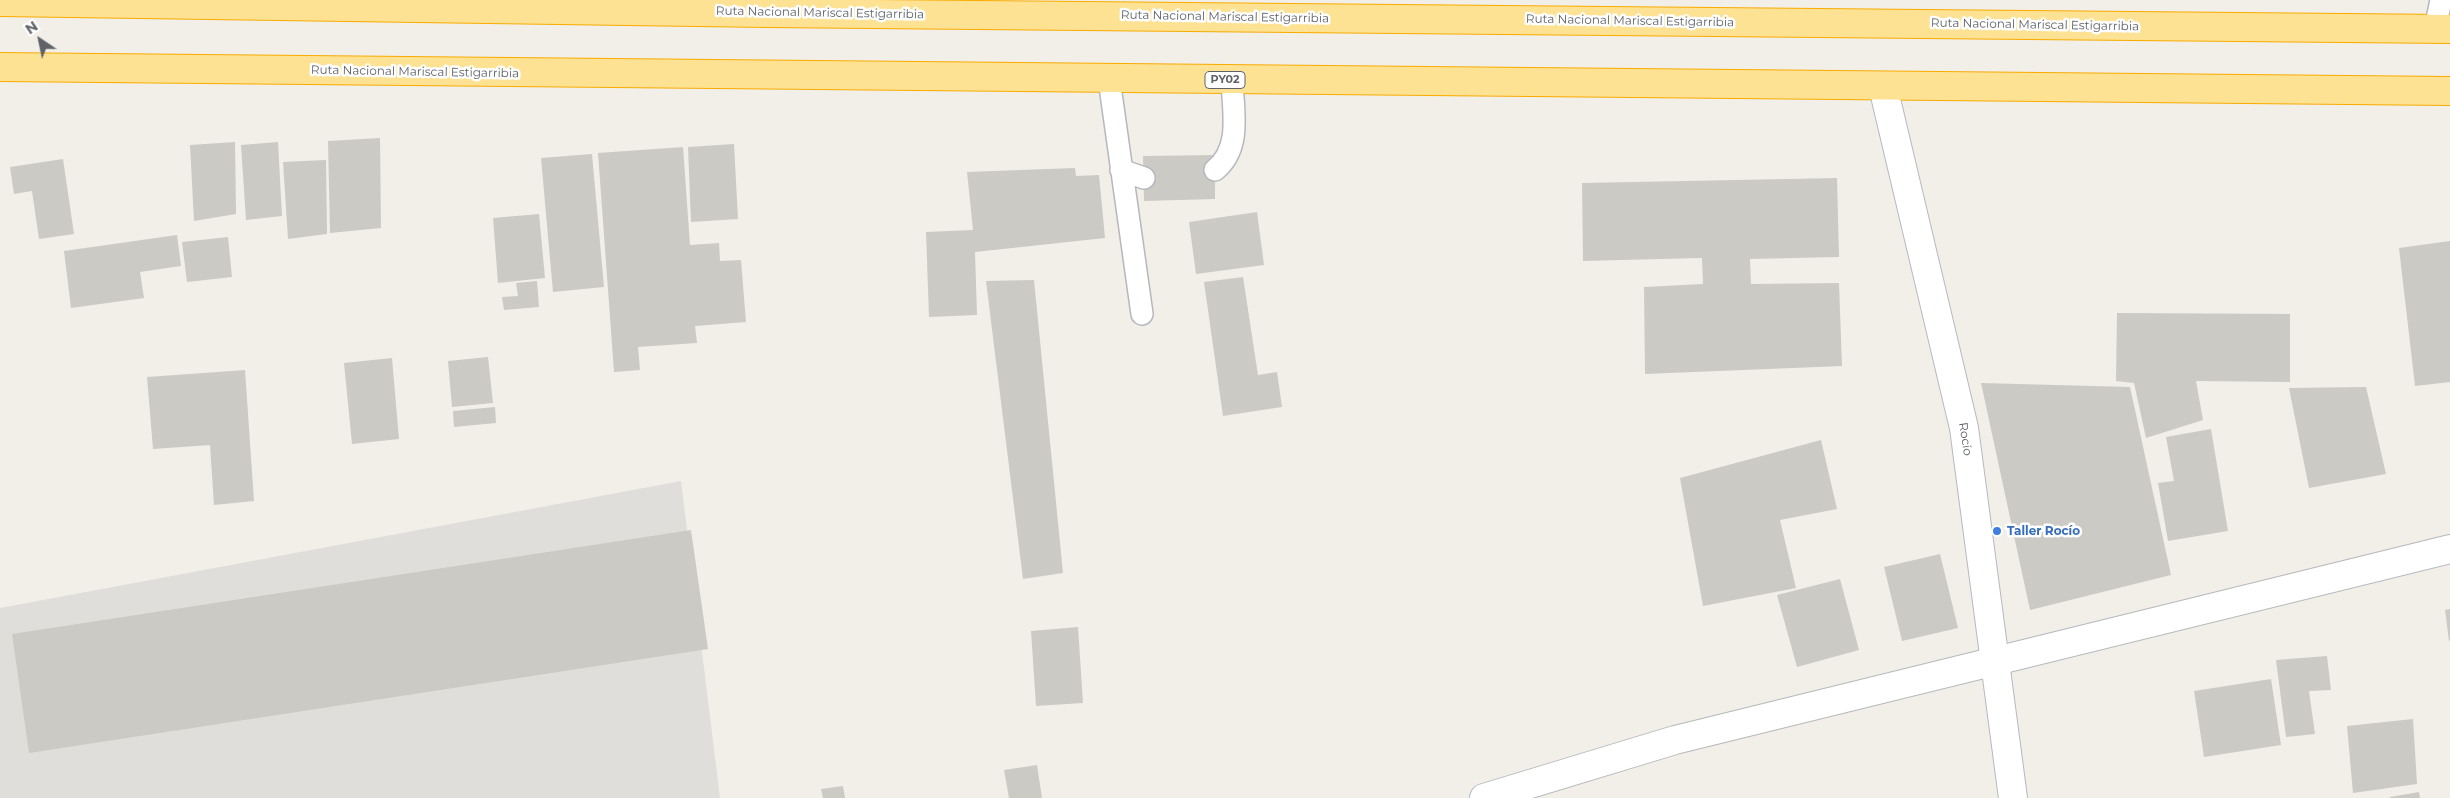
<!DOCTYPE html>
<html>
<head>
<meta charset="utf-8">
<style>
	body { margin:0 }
	#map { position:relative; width:2450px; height:798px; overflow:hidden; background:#f1efe8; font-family:Montserrat,sans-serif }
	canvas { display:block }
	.north { position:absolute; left:15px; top:15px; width:50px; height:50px; -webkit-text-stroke:4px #fff; paint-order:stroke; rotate:326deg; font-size:14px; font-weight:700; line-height:20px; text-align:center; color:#5f6368 }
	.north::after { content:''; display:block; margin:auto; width:18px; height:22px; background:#5f6368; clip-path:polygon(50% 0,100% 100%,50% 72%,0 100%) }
</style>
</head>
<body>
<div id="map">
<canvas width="2450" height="798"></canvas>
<div class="north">N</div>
</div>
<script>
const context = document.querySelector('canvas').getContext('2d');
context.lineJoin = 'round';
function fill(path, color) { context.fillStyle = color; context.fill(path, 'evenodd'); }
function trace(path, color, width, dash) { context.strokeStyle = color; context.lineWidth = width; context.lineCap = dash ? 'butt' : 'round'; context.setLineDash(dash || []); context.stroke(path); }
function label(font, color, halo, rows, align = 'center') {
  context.font = font + ' Montserrat,sans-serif'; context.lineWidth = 5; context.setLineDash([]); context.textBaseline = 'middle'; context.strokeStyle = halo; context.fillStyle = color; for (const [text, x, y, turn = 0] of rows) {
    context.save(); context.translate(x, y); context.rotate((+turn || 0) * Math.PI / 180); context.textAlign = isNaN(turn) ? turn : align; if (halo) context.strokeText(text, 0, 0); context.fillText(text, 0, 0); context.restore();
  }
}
fill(new Path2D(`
	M681 481 720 798H0V608Z`), '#e0deda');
fill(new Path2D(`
	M380 138 381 228 330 233 328 141Z
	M235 142 236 214 194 221 190 145Z
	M278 142 282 216 246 220 241 145Z
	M734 144 738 219 691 222 688 147Z
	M683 147 690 245 719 243 720 261 741 260 746 322 695 326 697 343 638 347 640 370 614 372 598 153Z
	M592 154 604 287 553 292 541 158Z
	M1215 155V199L1144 201 1143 156Z
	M63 159 74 234 39 239 32 191 14 194 10 167Z
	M326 160 327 234 288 239 283 162Z
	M1075 168 1076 176 1099 175 1105 238 975 252 977 315 929 317 926 232 973 230 967 172Z
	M1837 178 1839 257 1750 259 1751 284 1839 283 1842 366 1645 374 1644 287 1703 284 1702 258 1583 261 1582 183Z
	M1257 212 1264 265 1196 274 1189 222Z
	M539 214 545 278 498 283 493 218Z
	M177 235 181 266 140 272 144 298 71 308 64 251Z
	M228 237 232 277 187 282 182 242Z
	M2450 241V382L2415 386 2399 248Z
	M1243 277 1258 375 1277 372 1282 407 1223 416 1204 282Z
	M1034 280 1063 573 1023 579 986 281Z
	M537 281 539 307 504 310 502 297 518 296 516 283Z
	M2117 313 2290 314V382L2196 381 2203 420 2146 438 2134 383 2116 381Z
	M488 357 493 403 452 407 448 361Z
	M392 358 399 439 352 444 344 363Z
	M245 370 254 501 214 505 210 445 153 449 147 377Z
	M1981 383 2130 387 2171 575 2030 610Z
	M2366 387 2386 474 2309 488 2289 388Z
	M495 407 496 423 454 427 453 411Z
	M2211 429 2228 531 2168 541 2158 483 2174 481 2166 437Z
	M1821 440 1837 509 1780 520 1796 588 1703 606 1680 478Z
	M691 530 708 649 29 753 12 634Z
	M1940 554 1958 628 1902 641 1884 567Z
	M1840 579 1859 650 1797 667 1777 595Z
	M2450 609V641H2449L2445 610Z
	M1078 627 1083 703 1036 706 1031 631Z
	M2327 656 2331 690 2309 691 2315 734 2286 737 2276 660Z
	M2271 679 2281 745 2204 757 2194 691Z
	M2413 719 2417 784 2353 793 2347 726Z
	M1037 765 1042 798H1009L1004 770Z
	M843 786 845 798H823L821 789Z
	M2419 792 2420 798H2390V797Z`), '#cccac5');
const lane = new Path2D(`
	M2435 29 2441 0
	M1109 79 1142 314
	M1121 170 1144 178
	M1215 170C1242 148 1233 112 1232 80`);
const street = new Path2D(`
	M1484 798 1675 740 2450 549`);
const secondary = new Path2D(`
	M1883 87 1964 428 2013 798`);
const highway = new Path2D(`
	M0 2 767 13 2450 29
	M0 67 2450 91`);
trace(lane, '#b5b8bc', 24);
trace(street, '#b5b8bc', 30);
trace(secondary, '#b6babf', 30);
trace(highway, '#f9ab00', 30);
trace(lane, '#fff', 21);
trace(street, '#fff', 28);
trace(secondary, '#fff', 28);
trace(highway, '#fde293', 28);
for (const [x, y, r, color] of [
	[1997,531,5,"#3f7fe0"]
]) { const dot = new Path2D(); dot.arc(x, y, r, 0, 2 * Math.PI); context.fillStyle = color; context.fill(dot); trace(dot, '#fff', 2); }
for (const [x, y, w] of [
	[1225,80,40]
]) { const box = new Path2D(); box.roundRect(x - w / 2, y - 8.5, w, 17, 4); context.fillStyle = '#fff'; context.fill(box); trace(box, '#5f6368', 1); }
label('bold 11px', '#5f6368', null, [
	["PY02",1225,80]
]);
label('12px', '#5f6368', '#fff', [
	["Ruta Nacional Mariscal Estigarribia",820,13,1],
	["Ruta Nacional Mariscal Estigarribia",1225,17,1],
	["Ruta Nacional Mariscal Estigarribia",1630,21,1],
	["Ruta Nacional Mariscal Estigarribia",2035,25,1],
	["Ruta Nacional Mariscal Estigarribia",415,72,1],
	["Rocío",1965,439,81]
]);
label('bold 12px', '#366cbe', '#fff', [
	["Taller Rocío",2007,531]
], 'left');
</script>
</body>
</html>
